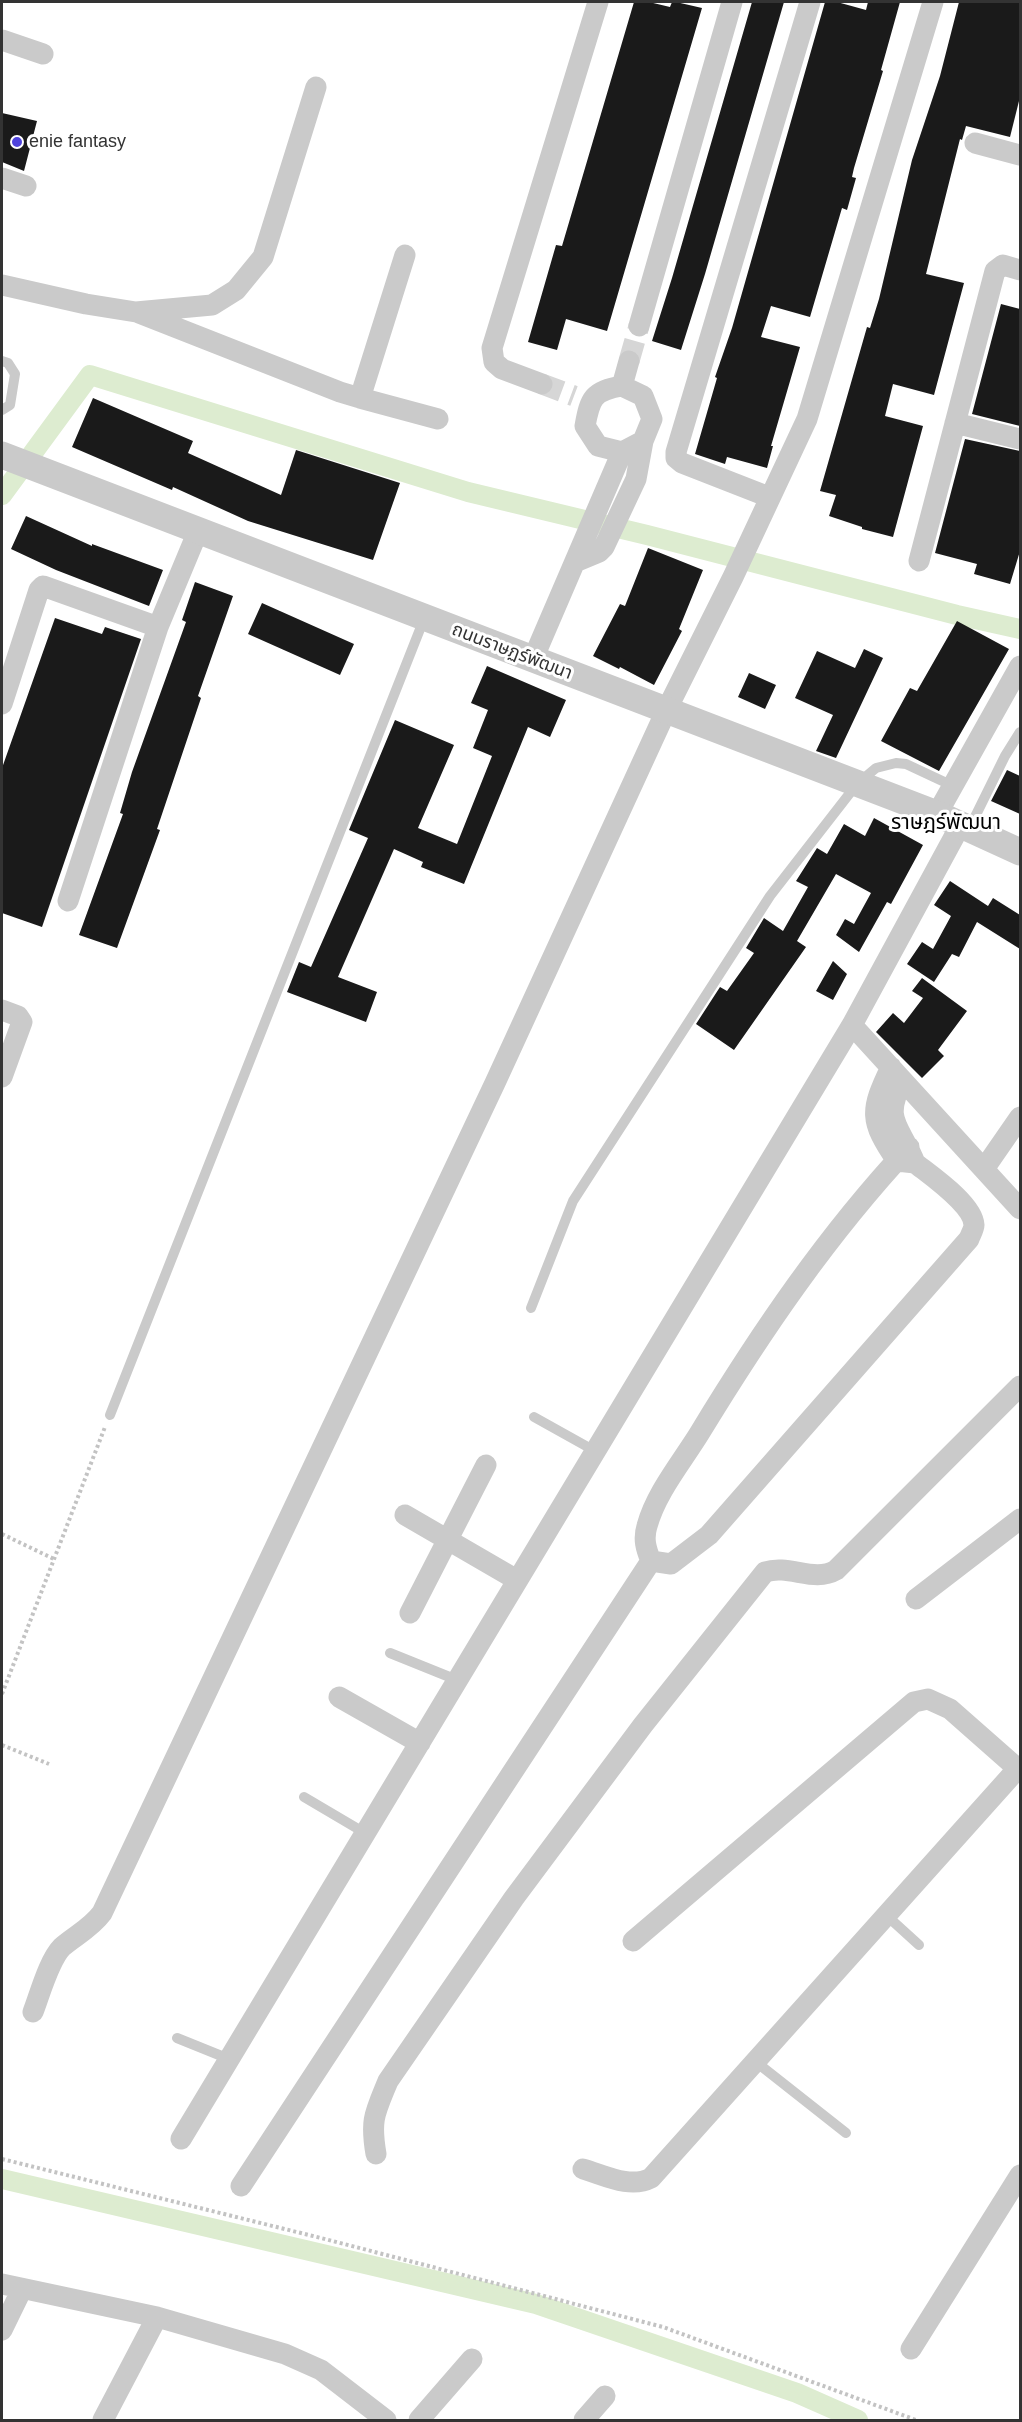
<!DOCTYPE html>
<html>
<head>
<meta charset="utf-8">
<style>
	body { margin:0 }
	#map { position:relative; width:1022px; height:2422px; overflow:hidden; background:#fff; font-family:Helvetica,sans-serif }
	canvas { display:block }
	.frame { position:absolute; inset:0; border:3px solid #333; pointer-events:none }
</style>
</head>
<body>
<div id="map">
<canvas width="1022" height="2422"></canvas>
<div class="frame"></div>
</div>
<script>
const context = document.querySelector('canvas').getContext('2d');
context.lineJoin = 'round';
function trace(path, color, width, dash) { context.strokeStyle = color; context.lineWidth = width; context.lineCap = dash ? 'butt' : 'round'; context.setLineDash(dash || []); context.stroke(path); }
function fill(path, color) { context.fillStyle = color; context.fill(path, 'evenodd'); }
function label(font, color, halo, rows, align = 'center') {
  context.font = font + ' Helvetica,"Noto Sans Thai",sans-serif'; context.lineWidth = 6; context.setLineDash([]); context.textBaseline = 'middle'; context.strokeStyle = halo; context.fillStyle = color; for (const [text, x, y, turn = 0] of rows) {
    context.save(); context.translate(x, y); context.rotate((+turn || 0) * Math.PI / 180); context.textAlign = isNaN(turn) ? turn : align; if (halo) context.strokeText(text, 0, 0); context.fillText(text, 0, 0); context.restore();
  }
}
trace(new Path2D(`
	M2 495 90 375 468 492 647 535 957 615 1020 629
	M2 2179 536 2304 797 2393 858 2420`), '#ddecd0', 20);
fill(new Path2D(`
	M634 2H649L670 7 672 2H676L702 8 607 331 566 319 557 350 528 342 556 245 562 246Z
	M752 2H784L705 274 681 350 652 341 672 278Z
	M825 2H837L866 10 868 2H900L881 70 883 71 854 168 852 177 856 178 847 210 842 208 810 317 771 306 761 337 800 347 771 446H773L767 468 727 457 725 464 695 454 717 378 715 377 732 328Z
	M959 2H1020V97L1010 137 966 126 962 140 960 139 926 274 964 283 934 395 893 384 885 416 923 426 893 537 862 529V527L829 516 836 495 820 491 867 327 870 328 879 299 912 160 940 76Z
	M2 113 37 121 24 171 2 162Z
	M1001 304 1020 309V426L972 414Z
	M93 398 193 441 188 453 281 495 296 450 400 483 373 560 248 521 173 487 172 490 72 447Z
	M965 439 1020 451V551L1010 584 974 574 977 564 935 553Z
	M26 516 92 546V544L163 570 149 606 56 570 11 549Z
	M648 548 703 570 679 629 682 631 654 685 620 667 619 669 593 656 620 604 625 606Z
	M195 582 233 596 198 696 201 698 157 829 160 830 117 948 79 935 123 814 120 813 132 772 186 622 182 620Z
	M262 603 354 644 340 675 248 634Z
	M55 618 102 634 105 627 141 639 42 927 2 913V768Z
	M957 621 1009 649 939 771 881 741 910 688 917 691Z
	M864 649 883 658 836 758 816 751 833 715 795 698 817 651 855 668Z
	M487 666 566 700 550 737 528 727 464 884 421 867 423 862 394 849 338 977 377 992 366 1022 287 992 299 962 311 967 368 838 349 830 395 720 454 745 418 828 457 844 492 756 473 748 488 710 471 703Z
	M749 673 776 685 765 709 738 697Z
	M1007 770 1020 776V814L991 801Z
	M874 818 923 845 891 904 887 902 859 952 836 935 845 919 854 924 871 893 836 874 797 941 806 947 734 1050 696 1024 720 987 727 991 754 953 746 948 764 918 783 931 808 887 796 881 817 848 827 854 844 824 865 836Z
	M950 881 988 906 993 898 1020 915V949L977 922 959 957 952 954 934 982 907 964 922 942 933 949 951 916 934 905Z
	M833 961 847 974 833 1000 816 991Z
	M922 978 967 1011 938 1050 944 1056 922 1078 876 1032 893 1013 904 1023 923 998 912 991Z`), '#1a1a1a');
trace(new Path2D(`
	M629 361 639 326
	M542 384 574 396`), '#d6d6d6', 21, [21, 10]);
trace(new Path2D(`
	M2 1534 54 1559
	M2 1694 105 1427
	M2 1745 49 1764
	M2 2159 321 2238 663 2327 916 2420`), '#c3c3c3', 4, [3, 3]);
trace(new Path2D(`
	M2 361 8 363 15 374 10 405 2 410
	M969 829 1005 756 1020 732
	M531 1308 573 1201 770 896 857 784 876 768 896 763 906 764 953 786
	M110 1415 424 619
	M534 1417 595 1451
	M390 1653 457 1680
	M304 1797 365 1833
	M886 1915 919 1945
	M177 2038 229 2059
	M756 2062 846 2133`), '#cacaca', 10);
trace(new Path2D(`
	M2 40 43 54
	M975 143 1020 155
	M2 178 26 186
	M2 285 86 304 136 312 212 305 236 290 263 257 316 87
	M139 313 340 392 360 398 405 255
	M639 326 732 2
	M542 384 502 369 494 362 492 348 598 2
	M622 386 643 396 652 419 643 441 622 452 598 446 585 426C590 398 593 391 622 386Z
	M622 386 629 361
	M360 398 438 419
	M955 423 1020 439
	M769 497 682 463 676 458V452L810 2
	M919 561 995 271 1003 265 1020 270
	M575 562 599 552 604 547 636 479 643 441
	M533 659 622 452
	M2 704 39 590 43 586 158 627
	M937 814 1020 666
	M68 901 158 627 198 531
	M2 1010 18 1016 22 1022 2 1077
	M852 1025 1020 1209
	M891 1067C870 1111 869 1120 897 1161L915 1163C901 1126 881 1121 903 1081
	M984 1169 1020 1117
	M405 1515 517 1580
	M651 1561 671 1564 709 1535 969 1239C970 1236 974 1229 974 1225 973 1204 930 1175 915 1163
	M651 1561C646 1549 643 1539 647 1526 656 1493 681 1463 699 1434 761 1332 827 1235 909 1147
	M916 1599 1020 1519
	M410 1613 486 1465
	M339 1697 420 1743
	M633 1941 914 1702 928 1699 950 1709 1018 1769
	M33 2012C40 1994 49 1960 62 1947 76 1935 91 1928 102 1913L495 1083 666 711 733 577 807 419 933 2
	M181 2139 852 1025 960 826
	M376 2154C370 2119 375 2113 388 2081L514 1898 643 1725 765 1572C789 1564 814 1583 836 1570L1020 1386
	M583 2169C604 2175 630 2189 651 2178L1020 1766
	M241 2186 651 1561
	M2 2284 157 2317 285 2354 321 2370 386 2420
	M2 2330 22 2289
	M911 2349 1020 2175
	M103 2420 157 2317
	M419 2420 472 2359
	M584 2420 605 2396`), '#cacaca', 21);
trace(new Path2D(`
	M2 455 937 814 1020 852`), '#cacaca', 27);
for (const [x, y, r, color] of [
	[17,142,6,"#4f43dc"]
]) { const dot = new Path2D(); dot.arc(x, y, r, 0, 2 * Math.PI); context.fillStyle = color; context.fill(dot); trace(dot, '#fff', 2); }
label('18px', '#333', '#fff', [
	["enie fantasy",29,142]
], 'left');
label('18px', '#333', '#fff', [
	["ถนนราษฏร์พัฒนา",512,652,21]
]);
label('21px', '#000', '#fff', [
	["ราษฎร์พัฒนา",946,823]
]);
</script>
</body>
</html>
